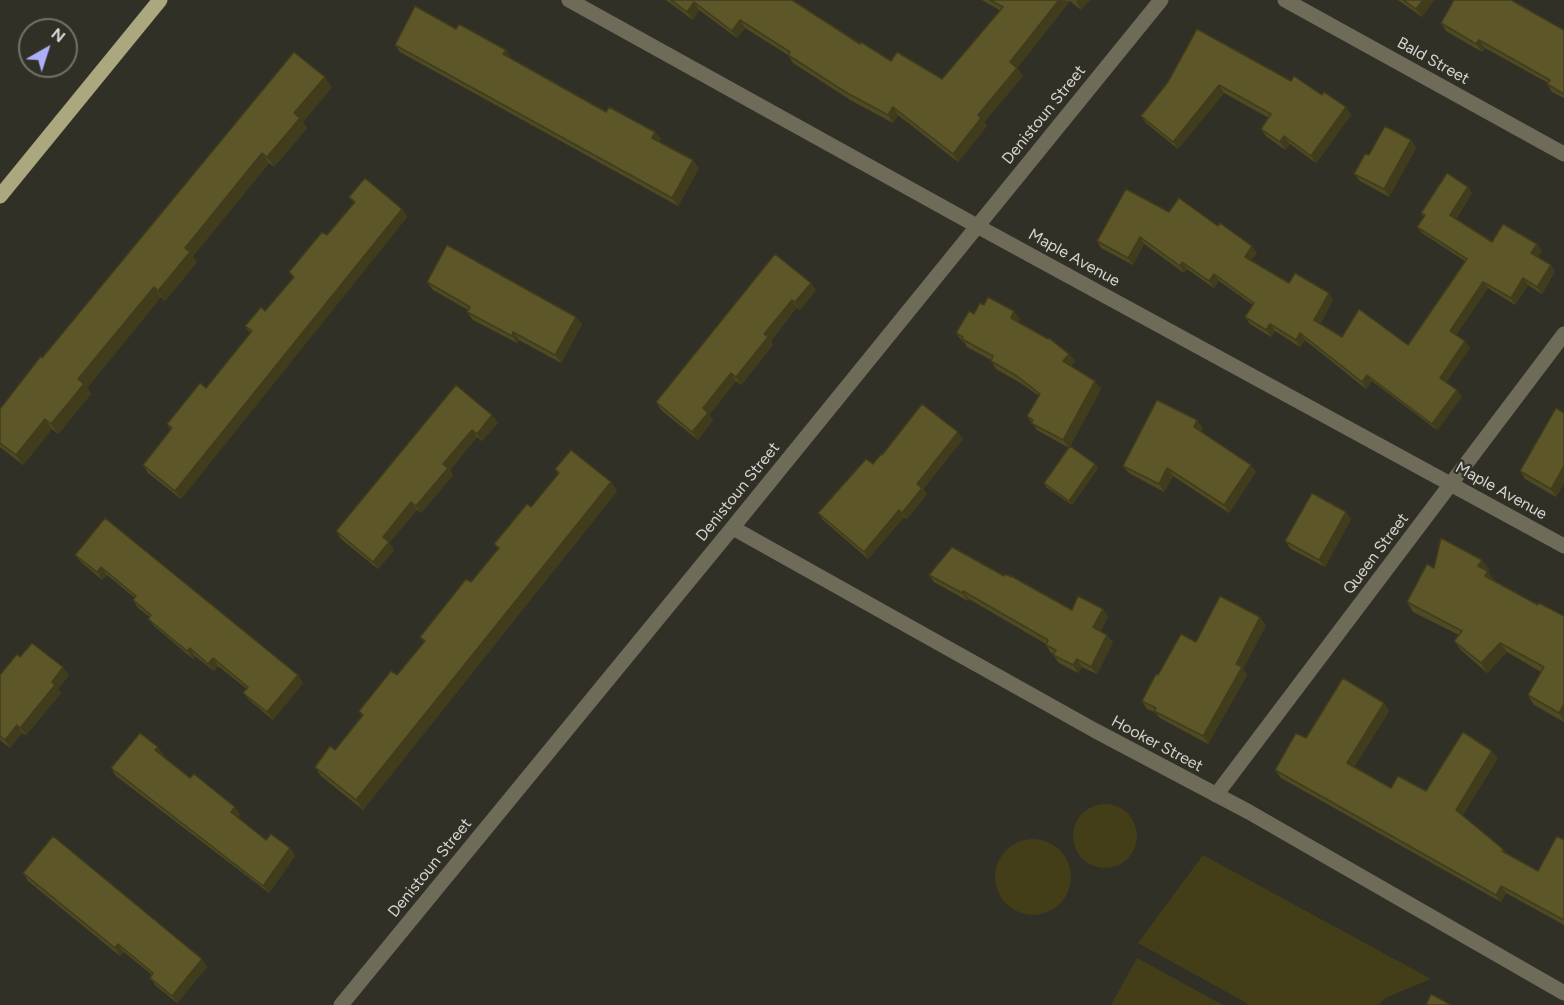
<!DOCTYPE html>
<html>
<head>
<meta charset="utf-8">
<style>
	body { margin:0 }
	#map { position:relative; width:1564px; height:1005px; overflow:hidden; background:#313027; font-family:Figtree,sans-serif }
	canvas { display:block }
	.north { position:absolute; left:18px; top:18px; width:60px; height:60px; box-sizing:border-box; background:#313027; border:2px solid #73726a; border-radius:50%; rotate:39deg; font-size:16px; font-weight:700; line-height:24px; text-align:center; color:#d5d5cf }
	.north::after { content:''; display:block; margin:auto; width:21px; height:27px; background:#adaffb; clip-path:polygon(50% 0,100% 100%,50% 72%,0 100%) }
</style>
</head>
<body>
<div id="map">
<canvas width="1564" height="1005"></canvas>
<div class="north">N</div>
</div>
<script>
const context = document.querySelector('canvas').getContext('2d');
context.lineJoin = 'round';
function fill(path, color) { context.fillStyle = color; context.fill(path, 'evenodd'); }
function trace(path, color, width, dash) { context.strokeStyle = color; context.lineWidth = width; context.lineCap = dash ? 'butt' : 'round'; context.setLineDash(dash || []); context.stroke(path); }
function label(font, color, halo, rows, align = 'center') {
  context.font = font + ' Figtree,sans-serif'; context.lineWidth = 4.5; context.setLineDash([]); context.textBaseline = 'middle'; context.strokeStyle = halo; context.fillStyle = color; for (const [text, x, y, turn = 0] of rows) {
    context.save(); context.translate(x, y); context.rotate((+turn || 0) * Math.PI / 180); context.textAlign = isNaN(turn) ? turn : align; if (halo) context.strokeText(text, 0, 0); context.fillText(text, 0, 0); context.restore();
  }
}
fill(new Path2D(`
	M1073 836a32 32 0 1 1 64 0a32 32 0 1 1-64 0Z
	M995 877a38 38 0 1 1 76 0a38 38 0 1 1-76 0Z
	M1203 855 1431 979 1385 998 1379 1005H1250L1138 943Z
	M1137 958 1223 1005H1111Z`), '#433e18');
trace(new Path2D(`
	M569 0 977 226 1564 546
	M1285 0 1564 154
	M733 528 1094 730 1249 812 1564 993
	M1216 795 1564 334
	M341 1005 729 532 1161 0`), '#6e6c58', 15);
trace(new Path2D(`
	M0 196 160 0`), '#aba77e', 15);
fill(new Path2D(`
	M666 0H792L860 44 891 61 942 79 1001 11 982 0H1090L1081 10 1070 1 1017 68 1023 76 984 122 987 126 958 162 898 115 893 123 852 101 793 63 788 55 745 28 737 38 699 10 693 20Z
	M1398 0H1434L1422 17Z
	M1441 23 1564 30V98L1552 92 1547 84 1548 83 1485 48 1482 52 1446 31Z
	M395 45 511 58 510 59 606 112 655 132 661 139 659 142 699 168 678 206 400 52Z
	M1291 81 1346 107 1351 115 1316 163 1290 144 1285 150 1266 136 1261 129 1269 118 1224 93 1178 149 1146 123 1141 116 1168 82Z
	M332 87 303 122 307 128 274 167 269 163 193 256 197 262 165 301 161 297 87 388 91 394 58 434 52 429 23 465 0 447V409L42 358Z
	M1411 140 1416 148 1389 197 1360 181 1354 174 1369 155Z
	M1472 193 1456 219 1492 242 1542 250 1538 257 1555 271 1542 294 1528 285 1515 305 1488 288 1456 335 1470 348 1446 382 1457 390 1462 397 1437 430 1372 381 1366 389 1305 340 1300 347 1275 331 1271 337 1250 324 1245 317 1253 305 1219 281 1214 288 1187 269 1184 273 1144 244 1133 265 1101 248 1097 241 1169 212 1218 226 1257 253 1251 260 1289 283 1333 300 1320 324 1342 337 1408 345 1465 261 1422 233 1417 227 1424 217 1421 213Z
	M349 197 402 209 407 217 181 499 148 473 143 465 171 430 167 424 206 388 250 333 245 326 265 311 293 278 289 272 327 235 354 203Z
	M775 254 816 290 800 310 797 307 771 341 773 345 741 385 736 381 709 415 713 420 698 440 661 410 656 402Z
	M427 282 576 317 582 324 561 363 519 340 517 343 473 320 467 312 468 310 433 290Z
	M974 314 1020 319 1018 322 1069 354 1075 361 1071 366 1101 389 1069 448 1037 430 1027 416 1039 396 1022 384 996 369 991 361V360L967 347 964 342 961 340 956 333Z
	M1564 413V483L1556 497 1525 479 1520 471Z
	M492 415 498 423 482 441 477 437 450 470 453 475 421 513 417 510 389 543 394 550 378 569 341 539 336 531Z
	M1203 428 1201 432 1251 465 1256 472 1229 513 1173 476 1164 492 1129 473 1123 466Z
	M963 439 923 489 927 494 907 519 904 517 868 559 823 520 818 513 882 455Z
	M1098 468 1072 505 1046 487 1044 483Z
	M555 469 611 482 617 491 363 810 321 776 315 767 335 750 362 716 359 711 397 675 424 642 420 637 471 582 498 549 494 544 531 507 558 474Z
	M105 518 298 675 303 683 273 720 249 700 243 693 247 689 218 666 214 671 195 656 193 659 154 626 148 619 150 617 138 608 133 600 135 598 107 575 102 580 81 562 75 555Z
	M1351 519 1325 567 1291 549 1285 541Z
	M1434 568 1489 569 1488 571 1494 580V581L1538 605 1564 616V722L1534 705 1528 695 1541 672 1507 652 1487 673 1461 650 1454 641 1459 635 1413 612 1407 602Z
	M929 575 1004 576 1072 610 1108 616 1101 631 1107 635 1113 642 1097 674 1082 667 1078 673 1059 663 1053 655 1054 654 1051 653 1046 645V644L969 599 968 601 934 582Z
	M1266 625 1243 669 1247 675 1208 744 1160 718 1156 713 1147 709 1142 701 1196 642Z
	M20 657 69 675 58 689 61 693 26 735 22 733 10 748 0 740V675Z
	M1384 703 1389 711 1354 767 1391 788 1426 791 1498 758 1462 816 1503 849 1506 853 1538 871 1564 840V925L1506 893 1501 902 1281 778 1275 770Z
	M158 747 163 755 162 756 190 778 235 807 240 815 238 818 266 840 290 848 295 856 269 893 116 776 111 768Z
	M23 873 207 967 177 1003 155 985 150 978 152 975 124 952 120 956 28 881Z`), '#4f4a22');
fill(new Path2D(`
	M1059 0 1070 1 1015 70 1010 62Z
	M1077 0H1090L1081 10 1076 2Z
	M1423 0H1434L1422 17 1416 9Z
	M694 2 699 10 693 20 687 12Z
	M740 20 745 28 737 38 732 31Z
	M1479 40 1485 48 1482 52 1476 44Z
	M506 50 511 58 508 62 503 54Z
	M1017 68 1023 76 984 122 987 126 958 162 953 154 978 115Z
	M325 77 332 87 303 122 307 128 274 167 267 157 294 113Z
	M1219 85 1224 93 1178 149 1173 142Z
	M893 107 898 115 893 123 888 115Z
	M1346 107 1351 115 1316 163 1311 156Z
	M655 132 661 139 657 145 652 138Z
	M1284 136 1290 144 1285 150 1280 142Z
	M1411 140 1416 148 1389 197 1384 189Z
	M262 153 269 163 193 256 197 262 165 301 158 291 185 248Z
	M693 160 699 168 678 206 672 198Z
	M1468 187 1472 193 1454 221 1450 215Z
	M402 209 407 217 181 499 175 491Z
	M1140 237 1144 244 1133 265 1128 258Z
	M1537 244 1542 250 1536 260 1531 253Z
	M1252 246 1257 253 1249 263 1245 257Z
	M1182 262 1187 269 1184 273 1180 266Z
	M1551 265 1555 271 1542 294 1537 287Z
	M1214 274 1219 281 1214 288 1209 281Z
	M1523 278 1528 285 1515 305 1511 298Z
	M1483 282 1488 288 1455 337 1450 331Z
	M811 283 816 290 800 310 795 302Z
	M154 287 161 297 87 388 91 394 58 434 51 424 78 379Z
	M1329 293 1333 300 1319 327 1314 320Z
	M792 300 797 307 771 341 773 345 741 385 736 377 764 334Z
	M1014 311 1020 319 1016 326 1011 318Z
	M576 317 582 324 561 363 555 355Z
	M1270 324 1275 331 1271 337 1266 330Z
	M513 332 519 340 517 343 512 336Z
	M1300 333 1305 340 1300 347 1296 340Z
	M1465 341 1470 348 1445 385 1440 378Z
	M1069 354 1075 361 1068 369 1063 361Z
	M731 373 736 381 709 415 713 420 698 440 692 432 703 408Z
	M1367 375 1372 381 1366 389 1362 382Z
	M1095 381 1101 389 1069 448 1063 440Z
	M1457 390 1462 397 1437 430 1432 424Z
	M492 415 498 423 482 441 477 434Z
	M45 419 52 429 23 465 16 455Z
	M1197 420 1203 428 1199 435 1194 427Z
	M472 430 477 437 450 470 453 475 421 513 416 506 443 464Z
	M958 432 963 439 923 489 927 494 907 519 902 513 917 484Z
	M1095 464 1098 468 1072 505 1069 501Z
	M1251 465 1256 472 1229 513 1224 505Z
	M1564 466V483L1556 497 1551 489Z
	M1167 468 1173 476 1164 492 1159 484Z
	M611 482 617 491 363 810 356 800Z
	M411 502 417 510 389 543 394 550 378 569 373 562 383 537Z
	M899 510 904 517 868 559 864 552Z
	M1346 512 1351 519 1325 567 1319 560Z
	M1482 560 1489 569 1488 571 1494 580 1491 586 1478 566Z
	M101 567 107 575 102 580 97 572Z
	M963 591 969 599 968 601 962 593Z
	M1103 609 1108 616 1099 635 1093 627Z
	M1260 617 1266 625 1243 669 1247 675 1208 744 1203 736 1236 664Z
	M1107 635 1113 642 1097 674 1091 667Z
	M1500 643 1507 652 1487 673 1481 663Z
	M190 648 195 656 193 659 187 651Z
	M213 658 218 666 214 671 208 664Z
	M1077 659 1082 667 1078 673 1073 665Z
	M63 667 69 675 58 689 61 693 26 735 20 728 52 682Z
	M298 675 303 683 273 720 267 712Z
	M1384 703 1389 711 1352 771 1347 763Z
	M1564 704V721L1559 713Z
	M17 725 22 733 10 748 5 740Z
	M158 747 163 755 161 758 155 750Z
	M1492 751 1498 758 1461 818 1456 810Z
	M235 807 240 815 236 820 231 812Z
	M290 848 295 856 269 893 263 886Z
	M1501 886 1506 893 1501 902 1496 895Z
	M118 944 124 952 120 956 115 948Z
	M202 959 207 967 177 1003 172 996Z`), '#403c1c');
const building = new Path2D(`
	M671 0H792L860 44 861 42 891 61 897 52 942 79 1003 7 990 0H1059L1010 62 1017 68 978 115 981 118 953 154 893 107 888 115 847 93 788 55 790 52 740 20 732 31 694 2 687 12Z
	M1403 0H1423L1416 9Z
	M1454 0H1511L1564 30V94L1547 84 1550 80 1479 40 1476 44 1441 23Z
	M415 6 456 29 459 24 506 50 503 54 606 112 609 107 655 132 652 138 693 160 672 198 395 45Z
	M1197 29 1291 81 1294 76 1322 95 1324 92 1346 107 1311 156 1284 136 1280 142 1261 129 1271 114 1219 85 1173 142 1141 116 1168 82Z
	M294 52 325 77 294 113 300 118 267 157 262 153 185 248 190 252 158 291 154 287 78 379 84 384 51 424 45 419 16 455 0 443V409L41 356 42 358Z
	M1385 126 1411 140 1384 189 1354 174 1365 154 1369 155Z
	M1447 173 1468 187 1450 215 1492 242 1503 224 1537 244 1531 253 1551 265 1537 287 1523 278 1511 298 1483 282 1450 331 1465 341 1440 378 1457 390 1432 424 1367 375 1362 382 1300 333 1296 340 1270 324 1266 330 1245 317 1254 303 1214 274 1209 281 1182 262 1180 266 1140 237 1128 258 1097 241 1126 189 1169 212 1179 198 1218 226 1220 223 1252 246 1245 257 1289 283 1295 273 1329 293 1314 320 1342 337 1359 309 1408 345 1467 259 1417 227 1425 215 1421 213Z
	M365 178 402 209 175 491 143 465 172 428 167 424 200 383 206 388 252 331 245 326 261 307 265 311 294 277 289 272 322 232 327 235 355 202 349 197Z
	M447 245 576 317 555 355 513 332 512 336 467 312 470 307 427 282Z
	M775 254 811 283 795 302 792 300 764 334 768 337 736 377 731 373 703 408 708 413 692 432 656 402Z
	M988 297 1014 311 1011 318 1048 339 1049 338 1069 354 1063 361 1095 381 1063 440 1031 423 1033 420 1027 416 1040 394 1017 376 991 361 993 356 962 339 963 337 956 333 969 311 974 314 980 303 984 305Z
	M456 385 492 415 477 434 472 430 443 464 448 468 416 506 411 502 383 537 389 542 373 562 336 531Z
	M1157 400 1197 420 1194 427 1251 465 1224 505 1167 468 1159 484 1123 466Z
	M922 404 958 432 917 484 922 488 902 513 899 510 864 552 818 513 866 459 873 464 881 454 882 455Z
	M1556 408 1564 413V466L1551 489 1520 471Z
	M1070 446 1095 464 1069 501 1044 483Z
	M571 450 611 482 356 800 315 767 330 746 335 750 363 715 359 711 391 671 397 675 425 641 420 637 466 579 471 582 499 548 494 544 527 504 531 507 559 473 555 469Z
	M1312 493 1346 512 1319 560 1285 541Z
	M105 518 298 675 267 712 243 693 248 687 213 658 208 664 190 648 187 651 148 619 151 615 133 600 136 596 101 567 97 572 75 555Z
	M1441 538 1482 560 1478 566 1488 571 1485 576 1538 605 1539 603 1564 616V704L1559 713 1528 695 1544 667 1500 643 1481 663 1454 641 1462 631 1407 602 1427 564 1434 568Z
	M952 547 1004 576 1005 574 1011 577V576L1072 610 1078 596 1103 609 1093 627 1107 635 1091 667 1077 659 1073 665 1053 655 1056 650 1046 645 1048 640 963 591 962 593 929 575Z
	M1220 596 1260 617 1236 664 1242 667 1203 736 1154 711 1156 708 1142 701 1156 674 1158 675 1181 634 1196 642Z
	M32 643 63 667 52 682 55 685 20 728 17 725 5 740 0 736V675L17 654 20 657Z
	M1343 678 1384 703 1347 763 1391 788 1398 776 1426 791 1463 732 1492 751 1456 810 1503 849 1502 851 1538 871 1557 836 1564 840V920L1501 886 1496 895 1275 770 1296 733 1306 738Z
	M140 733 158 747 155 750 190 778 194 774 235 807 231 812 266 840 271 834 290 848 263 886 111 768Z
	M53 836 202 959 172 996 150 978 153 973 118 944 115 948 23 873Z
	M1431 994 1451 1005H1426Z`);
fill(building, '#5c5628');
trace(building, '#403c1c', 1.5);
label('16px', '#d5d5cf', '#313027', [
	["Bald Street",1433,61,29],
	["Denistoun Street",1044,115,-51],
	["Maple Avenue",1074,258,29],
	["Maple Avenue",1501,491,29],
	["Denistoun Street",738,492,-51],
	["Queen Street",1376,554,-53],
	["Hooker Street",1157,744,28],
	["Denistoun Street",430,868,-51]
]);
</script>
</body>
</html>
